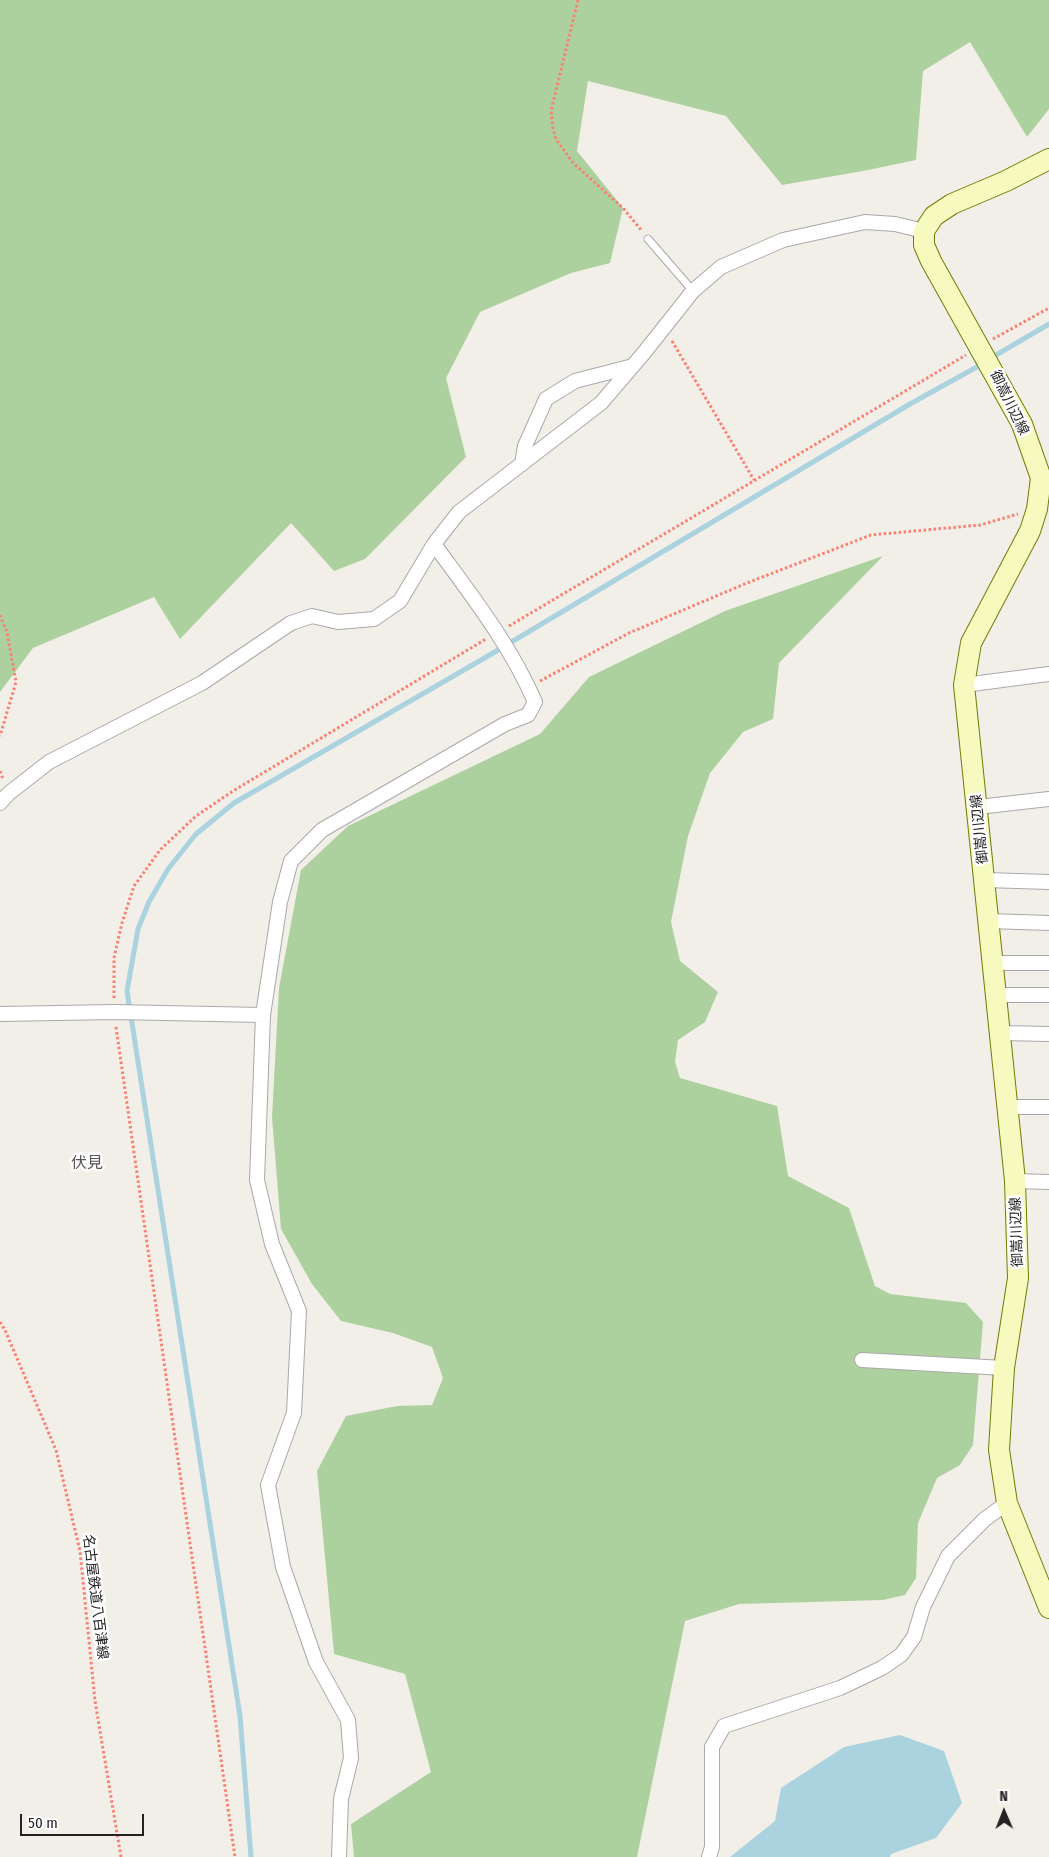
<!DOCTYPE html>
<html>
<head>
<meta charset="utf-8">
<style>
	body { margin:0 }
	#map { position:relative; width:1049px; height:1857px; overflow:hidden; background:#f2efe9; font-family:"Fira Sans Condensed",sans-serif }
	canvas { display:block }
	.north { position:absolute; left:979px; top:1787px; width:50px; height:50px; -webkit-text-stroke:4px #fff; paint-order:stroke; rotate:359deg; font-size:14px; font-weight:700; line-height:20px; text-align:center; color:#222 }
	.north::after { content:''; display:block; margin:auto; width:18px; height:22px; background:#222; clip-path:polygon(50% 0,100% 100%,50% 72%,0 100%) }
	.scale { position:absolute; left:20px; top:1814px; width:124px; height:22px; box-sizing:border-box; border:2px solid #222; border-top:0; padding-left:6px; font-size:15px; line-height:18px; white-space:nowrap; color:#222; -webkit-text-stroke:4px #fff; paint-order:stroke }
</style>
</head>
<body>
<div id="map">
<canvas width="1049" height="1857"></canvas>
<div class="north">N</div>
<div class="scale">50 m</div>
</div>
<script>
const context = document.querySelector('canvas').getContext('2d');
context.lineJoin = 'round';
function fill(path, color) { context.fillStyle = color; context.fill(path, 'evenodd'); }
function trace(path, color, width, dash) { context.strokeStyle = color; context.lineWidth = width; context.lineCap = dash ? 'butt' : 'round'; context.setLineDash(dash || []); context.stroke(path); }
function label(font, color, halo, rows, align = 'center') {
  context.font = font + ' "Fira Sans Condensed","Noto Sans JP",sans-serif'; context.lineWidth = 5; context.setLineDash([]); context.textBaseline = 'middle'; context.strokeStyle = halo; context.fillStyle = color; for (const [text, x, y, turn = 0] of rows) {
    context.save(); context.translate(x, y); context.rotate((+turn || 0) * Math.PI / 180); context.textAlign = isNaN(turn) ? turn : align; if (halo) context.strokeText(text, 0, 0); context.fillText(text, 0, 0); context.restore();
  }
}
fill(new Path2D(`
	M0 0H1049V109L1027 137 970 42 923 71 916 160 863 171 782 185 726 116 588 81 577 151 623 208 610 263 571 273 480 312 446 378 466 457 365 559 334 571 291 523 180 639 154 597 33 648 0 692Z
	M883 556 779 663 773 719 743 732 710 773 688 836 671 922 680 961 718 992 705 1022 678 1040 675 1062 680 1078 777 1106 788 1176 849 1208 875 1286 890 1294 966 1303 983 1322 973 1445 960 1465 937 1478 918 1523 916 1578 905 1595 883 1600 739 1604 685 1621 637 1857H354L351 1824 431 1772 405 1674 334 1654 317 1471 346 1416 397 1406 432 1405 443 1378 432 1347 393 1333 341 1321 312 1284 281 1229 272 1117 279 988 301 870 348 826 540 734 589 677 725 611Z`), '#add19e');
fill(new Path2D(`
	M900 1735 944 1751 962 1803 936 1838 891 1854 890 1857H730L775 1821 781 1788 844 1747Z`), '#aad3df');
trace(new Path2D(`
	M991 358 1049 324
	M251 1857 240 1716 127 991 138 929 149 902 168 869 196 834 234 803 488 656 910 404 984 363`), '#aad3df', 5);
const service = new Path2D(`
	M648 239 693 291`);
const minor = new Path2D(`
	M522 464 525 446 546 399 575 381 633 366
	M964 685 1049 674
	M0 803 8 794 49 762 202 683 291 623 312 616 338 622 374 619 400 601 434 544 459 512 601 403 643 354 693 291 721 267 783 240 865 222 895 224 924 231
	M978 807 1049 799
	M985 880 1049 882
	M989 921 1049 923
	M993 963H1049
	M996 995H1049
	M0 1014 114 1012 263 1015
	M1000 1033 1049 1034
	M1008 1107H1049
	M1015 1181 1049 1182
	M862 1360 1004 1368
	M339 1857 341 1799 351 1758 348 1720 316 1662 283 1567 268 1485 294 1413 299 1311 272 1244 257 1180 263 1015 280 902 291 861 322 830 505 724 528 715 535 702C510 644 471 595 434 544
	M709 1857 712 1847V1747L724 1726 840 1688 882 1668 901 1655 914 1637 923 1607 948 1556 985 1519 1007 1503`);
const secondary = new Path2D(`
	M1049 159 1006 181 952 204 934 216 924 231V245L931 261 1022 424 1041 478 1037 509 1030 531 971 643 964 685 1015 1181 1018 1278 1004 1368 999 1450 1007 1503 1049 1608`);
trace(service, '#a9a9a9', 9);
trace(minor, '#a9a9a9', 16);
trace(secondary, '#707d05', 22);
trace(new Path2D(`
	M578 0 551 111 553 129 556 139 573 163 623 208 642 231
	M993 339 1049 308
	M672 341 754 480
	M0 615 7 632 16 682 0 736
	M509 626 966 355
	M540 681 629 633 747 583 871 535 980 525 1018 514
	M0 771 3 779
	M114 998V958L122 923 134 886 160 850 196 816 233 791 486 639
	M116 1027 235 1857
	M0 1322 5 1330 56 1450 80 1551 95 1701 121 1857`), '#fa8072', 3, [2.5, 2.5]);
trace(service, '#fff', 7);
trace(minor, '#fff', 14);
trace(secondary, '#f7fabf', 20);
label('14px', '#222', '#fff', [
	["御嵩川辺線",1009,403,64],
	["御嵩川辺線",980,829,-96],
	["御嵩川辺線",1017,1232,-92],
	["名古屋鉄道八百津線",95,1597,83]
]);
label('16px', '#555', '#fff', [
	["伏見",87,1164]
]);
</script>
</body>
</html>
